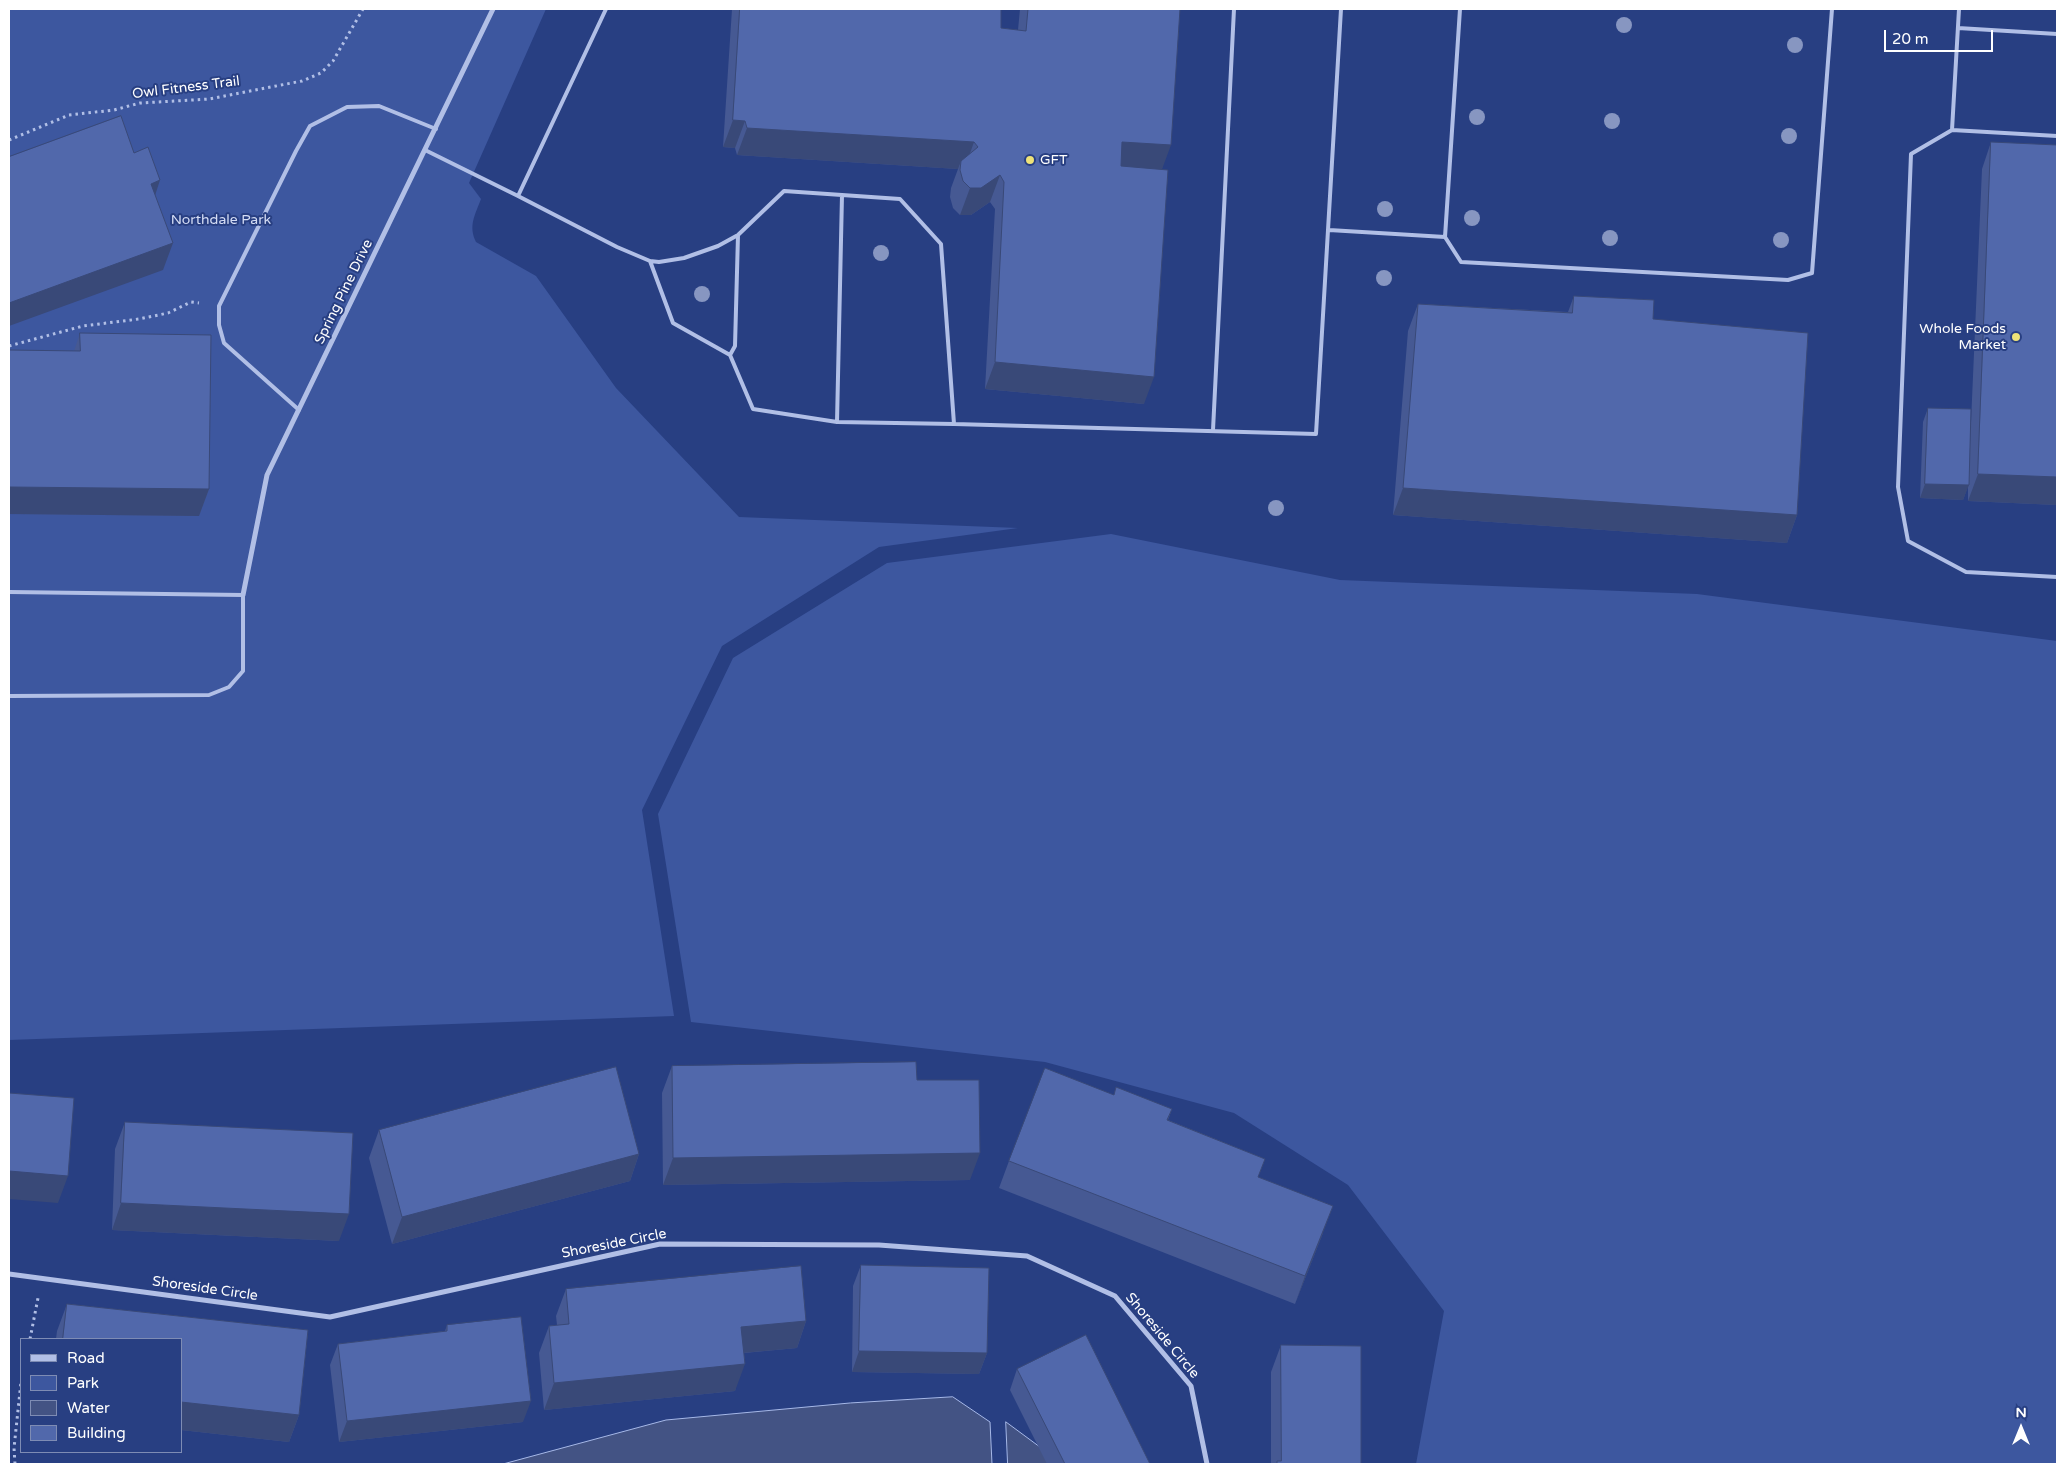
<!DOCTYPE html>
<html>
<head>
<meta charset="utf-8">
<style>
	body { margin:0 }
	#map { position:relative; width:2066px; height:1473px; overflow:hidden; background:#283f82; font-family:"Varela Round",sans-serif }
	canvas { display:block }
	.frame { position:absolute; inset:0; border:10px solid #fff; pointer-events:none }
	.legend { position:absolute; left:20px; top:1338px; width:162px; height:115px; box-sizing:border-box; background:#283f82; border:1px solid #7e8cb4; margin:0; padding:6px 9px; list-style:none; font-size:15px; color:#fff }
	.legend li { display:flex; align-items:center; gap:10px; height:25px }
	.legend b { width:25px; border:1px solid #7e8cb4 }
	.north { position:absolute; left:1996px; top:1403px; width:50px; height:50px; -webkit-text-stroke:4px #283f82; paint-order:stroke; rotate:0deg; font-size:14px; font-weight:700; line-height:20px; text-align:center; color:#fff }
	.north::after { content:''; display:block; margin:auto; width:18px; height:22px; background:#fff; clip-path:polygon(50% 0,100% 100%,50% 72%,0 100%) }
	.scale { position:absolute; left:1884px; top:30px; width:109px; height:22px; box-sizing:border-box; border:2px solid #fff; border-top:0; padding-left:6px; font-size:15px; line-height:18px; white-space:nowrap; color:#fff; -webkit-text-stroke:4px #283f82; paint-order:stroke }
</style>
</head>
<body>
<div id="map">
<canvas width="2066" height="1473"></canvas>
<div class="frame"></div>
<ul class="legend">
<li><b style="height:6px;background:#b1bfe6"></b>Road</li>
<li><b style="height:14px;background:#3d579f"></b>Park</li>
<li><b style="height:14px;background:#435384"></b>Water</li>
<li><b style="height:14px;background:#5168ab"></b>Building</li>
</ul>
<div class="north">N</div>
<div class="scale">20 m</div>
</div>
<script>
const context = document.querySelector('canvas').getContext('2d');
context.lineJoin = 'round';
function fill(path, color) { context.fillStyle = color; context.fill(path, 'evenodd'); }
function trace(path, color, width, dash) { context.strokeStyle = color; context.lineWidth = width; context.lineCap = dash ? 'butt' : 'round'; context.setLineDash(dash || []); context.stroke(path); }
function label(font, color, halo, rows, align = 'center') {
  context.font = font + ' "Varela Round",sans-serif'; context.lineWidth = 4; context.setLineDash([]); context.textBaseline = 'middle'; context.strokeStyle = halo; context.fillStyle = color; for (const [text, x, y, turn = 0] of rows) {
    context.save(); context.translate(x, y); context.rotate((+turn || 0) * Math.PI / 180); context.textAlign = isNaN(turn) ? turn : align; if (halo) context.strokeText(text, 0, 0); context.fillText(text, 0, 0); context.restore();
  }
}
fill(new Path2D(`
	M9 9H546L469 183 481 199C475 215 468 226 476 242L536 276 616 388 739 517 1018 528 879 547 722 646 642 810 674 1016 9 1040Z
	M1111 534 1340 580 1697 594 2057 641V1464H1416L1444 1311 1348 1185 1234 1113 1045 1062 691 1022 658 814 733 658 887 563Z`), '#3d579f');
const water = new Path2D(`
	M953 1397 990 1422 992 1464H503L666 1420 850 1403Z
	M1006 1422 1063 1464H1008Z`);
fill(water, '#435384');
trace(water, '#a6b8e7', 1);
trace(new Path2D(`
	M9 140 69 115 114 110 140 103 209 99 302 81 321 73 333 61 363 9
	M9 346 83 326 139 319 168 313 191 302 199 303
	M30 1339 38 1298
	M15 1464 14 1448 21 1382`), '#b1bfe6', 3, [2.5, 4]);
trace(new Path2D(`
	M606 9 518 196 617 247 650 261 659 262 684 258 718 246 738 235 784 191 900 199 941 244 954 424 1316 434 1341 9
	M1460 9 1445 237 1461 262 1788 280 1812 273 1832 9
	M1959 9 1952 130 1911 154 1898 487 1908 541 1966 572 2057 577
	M1958 28 2057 34
	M1952 130 2057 136
	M425 150 518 196
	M842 195 837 422 954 424
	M1329 230 1445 237
	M738 235 735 346 730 355 753 409 837 422
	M650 261 673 323 730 355
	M299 410 224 343 219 325V306L296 151 310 126 347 107 379 106 436 129
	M1213 430 1234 9
	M9 592 243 595V671L229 687 209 695 9 696`), '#b1bfe6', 4);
trace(new Path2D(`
	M243 595 267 475 493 9
	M9 1274 330 1317 660 1244 879 1245 1027 1256 1115 1296 1191 1386 1207 1464`), '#b1bfe6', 5);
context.fillStyle = '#8796c1';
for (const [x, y] of [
	[1624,25],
	[1795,45],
	[1477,117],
	[1612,121],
	[1789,136],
	[1385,209],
	[1472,218],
	[1610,238],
	[1781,240],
	[881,253],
	[1384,278],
	[702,294],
	[1276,508]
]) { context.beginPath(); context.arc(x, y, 8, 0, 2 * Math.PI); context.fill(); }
fill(new Path2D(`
	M732 9H1001V28L1018 30 1020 9H1180L1162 169 1144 404 985 389 995 209 990 202 971 215H960L953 208 950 197 951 188 958 169 737 155 735 148 723 147Z
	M1991 142 2057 505 1968 501V486L1963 500 1920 498 1923 422 1928 408 1969 468 1982 169Z
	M1574 296 1653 319 1797 515 1787 543 1393 515 1408 331 1418 304 1568 312Z
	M80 333 209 489 199 516 9 514V350L74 351Z
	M672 1066 917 1080 970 1180 663 1185 662 1093Z
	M1114 1095 1172 1109 1168 1120 1265 1159 1258 1177 1323 1233 1295 1304 999 1188 1009 1161Z
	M125 1122 339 1241 112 1230 115 1149Z
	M379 1130 639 1154 630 1181 392 1244 369 1158Z
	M861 1265 987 1353 979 1374 852 1372 853 1286Z
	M566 1289 806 1321 797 1348 744 1353 735 1391 544 1410 539 1353 549 1326 557 1325 556 1316Z
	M67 1304 308 1330 299 1415 289 1442 181 1430V1339H56L57 1331Z
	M447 1325 523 1422 339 1442 330 1365 338 1344 445 1331Z
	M1281 1345 1361 1464H1271V1372Z
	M1017 1369 1150 1464H1047L1010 1390Z`), '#465993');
fill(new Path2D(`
	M733 120 745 121 735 148 723 147Z
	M747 128 974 142 964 170 961 161 958 169 737 155Z
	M1122 142 1171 145 1161 172 1112 169Z
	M1000 175 990 202 971 215H960L970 188Z
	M160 180 151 208V184Z
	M173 243 163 270 9 326V303Z
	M995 362 1154 377 1144 404 985 389Z
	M1978 474 2057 477V505L1968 501Z
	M1925 484 1969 485 1963 500 1920 498Z
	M9 487 209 489 199 516 9 514Z
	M1403 488 1797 515 1787 543 1393 515Z
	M980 1153 970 1180 663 1185 673 1158Z
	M639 1154 630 1181 392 1244 402 1217Z
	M9 1171 68 1176 58 1203 9 1199Z
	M121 1203 349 1214 339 1241 112 1230Z
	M1333 1206 1323 1233 1295 1304 1305 1276Z
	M806 1321 797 1348 731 1354 741 1327Z
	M859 1351 987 1353 979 1374 852 1372Z
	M745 1364 735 1391 544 1410 554 1383Z
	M531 1401 523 1422 339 1442 347 1421Z
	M181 1402 299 1415 289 1442 181 1430Z`), '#394978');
const building = new Path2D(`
	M740 9H1001V28L1026 31 1028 9H1180L1171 145 1122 142 1121 166 1168 170 1154 377 995 362 1004 182 1000 175 981 188H970L963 181 960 170 961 161 978 147 974 142 747 128 745 121 733 120Z
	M121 116 134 153 148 147 160 180 151 184 173 243 9 303V157Z
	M1991 142 2057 145V477L1978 474Z
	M1574 296 1654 300 1653 319 1808 333 1797 515 1403 488 1418 304 1572 313Z
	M80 333 211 335 209 489 9 487V350L80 351Z
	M1928 408 1971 409 1969 485 1925 484Z
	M916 1062 917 1080H979L980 1153 673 1158 672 1066Z
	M616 1067 639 1154 402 1217 379 1130Z
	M1045 1068 1114 1095 1116 1087 1172 1109 1167 1120 1265 1159 1258 1177 1333 1206 1305 1276 1009 1161Z
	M9 1093 74 1098 68 1176 9 1171Z
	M125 1122 353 1133 349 1214 121 1203Z
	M861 1265 989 1268 987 1353 859 1351Z
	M801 1266 806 1321 741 1327 745 1364 554 1383 549 1326 569 1324 566 1289Z
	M67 1304 308 1330 299 1415 181 1402V1339H63Z
	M521 1317 531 1401 347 1421 338 1344 447 1331V1325Z
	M1086 1335 1150 1464H1065L1017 1369Z
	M1281 1345 1361 1346V1464H1277V1461H1281Z`);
fill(building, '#5168ab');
trace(building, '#394978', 1);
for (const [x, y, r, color] of [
	[1030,160,5,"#eee278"],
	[2016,337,5,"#eee278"]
]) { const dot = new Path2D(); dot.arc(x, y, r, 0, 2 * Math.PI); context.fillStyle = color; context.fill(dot); trace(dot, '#283f82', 2); }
label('14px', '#fff', '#283f82', [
	["Owl Fitness Trail",186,88,-7],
	["Spring Pine Drive",344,292,-64],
	["Shoreside Circle",614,1244,-11],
	["Shoreside Circle",205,1289,8],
	["Shoreside Circle",1162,1336,50]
]);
label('14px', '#fff', '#283f82', [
	["GFT",1040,160],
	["Whole Foods",2006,329,"right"],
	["Market",2006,345,"right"]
], 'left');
label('14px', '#d5ddf5', '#283f82', [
	["Northdale Park",221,220]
]);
</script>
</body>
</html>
